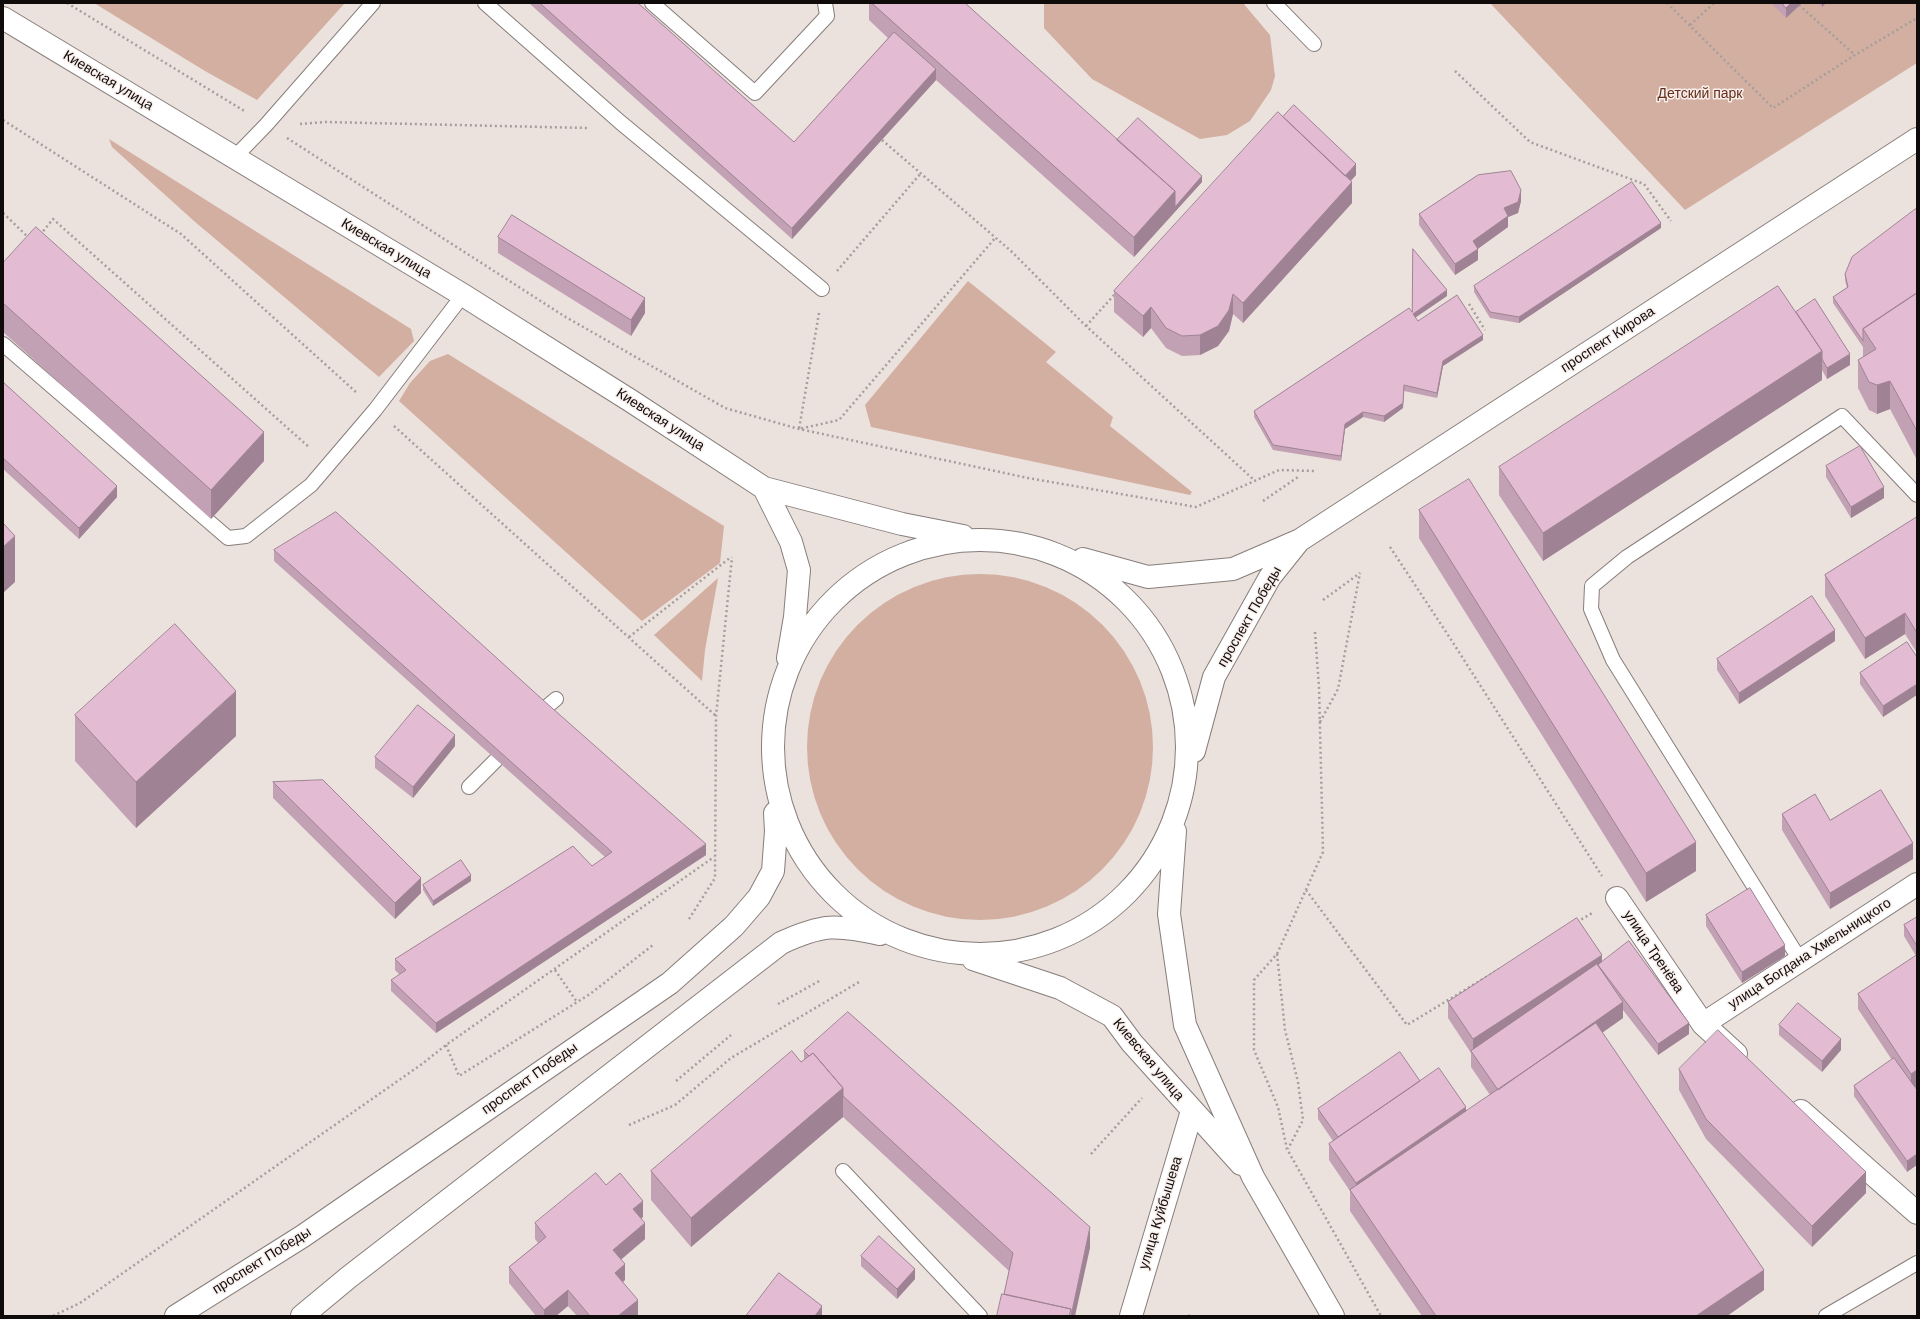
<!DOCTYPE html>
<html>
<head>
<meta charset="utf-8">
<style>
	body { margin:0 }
	#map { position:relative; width:1920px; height:1319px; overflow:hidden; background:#ebe1dd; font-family:"DM Sans",sans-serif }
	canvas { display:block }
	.frame { position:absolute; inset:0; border:4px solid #0e0b0a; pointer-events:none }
</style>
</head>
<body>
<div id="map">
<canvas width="1920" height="1319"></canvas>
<div class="frame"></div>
</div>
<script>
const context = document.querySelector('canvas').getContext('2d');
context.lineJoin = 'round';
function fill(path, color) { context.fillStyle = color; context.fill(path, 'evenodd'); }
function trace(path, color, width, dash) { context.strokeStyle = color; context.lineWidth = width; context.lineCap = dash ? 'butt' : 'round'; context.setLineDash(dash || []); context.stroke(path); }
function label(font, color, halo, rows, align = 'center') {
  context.font = font + ' "DM Sans",sans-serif'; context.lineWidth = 3; context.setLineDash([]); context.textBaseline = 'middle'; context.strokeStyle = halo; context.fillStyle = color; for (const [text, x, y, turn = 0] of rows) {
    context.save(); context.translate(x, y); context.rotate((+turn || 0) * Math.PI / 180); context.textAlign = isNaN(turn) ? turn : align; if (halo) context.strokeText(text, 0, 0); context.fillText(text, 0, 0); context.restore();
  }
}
fill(new Path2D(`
	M94 3H345L257 100 205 71Z
	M1044 3H1243L1270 35 1275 76 1271 90 1250 121 1227 135 1200 139 1092 79 1044 28Z
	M1490 3H1917V63L1685 210Z
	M109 139 411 329 414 341 379 377 194 221 112 147Z
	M968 281 1056 352 1046 362 1113 417 1110 426 1192 492 1190 495 871 427 865 405Z
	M448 354 724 526 720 563 642 621 399 401 410 383 430 361Z
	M807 747a173 173 0 1 1 346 0a173 173 0 1 1-346 0Z
	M718 578 705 650 702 681 654 635Z`), '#d3afa1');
const lane = new Path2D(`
	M485 3 620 122 822 289
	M652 3 755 93 827 16 825 3
	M1274 3 1314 44
	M234 158 266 125 373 3
	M3 344 228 538 246 536 311 485 375 410 463 295
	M543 710 556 699
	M469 787 496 760
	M1800 960 1613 660 1591 609 1592 586 1627 557 1842 416 1917 495
	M843 1171 980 1316
	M1826 1316 1917 1263`);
const street = new Path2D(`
	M1617 898 1703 1024 1736 1054
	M1703 1024 1917 884
	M1801 1111 1917 1213`);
const secondary = new Path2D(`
	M1131 1316 1192 1111`);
const primary = new Path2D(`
	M3 18 463 295 631 401 764 488 902 524 963 536
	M764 488 791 542 799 570 795 617 788 658
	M773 747a207 207 0 1 1 414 0a207 207 0 1 1-414 0Z
	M1083 559 1148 577 1233 569 1300 540 1917 139
	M1194 751 1214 677 1270 577 1298 542
	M1175 831 1169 914 1185 1025 1253 1177 1333 1316
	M973 959 1060 988 1112 1016 1132 1043 1241 1164
	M176 1316 303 1236 670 983 734 926 759 897 773 871 776 831 775 813
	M302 1316 349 1277 781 943C822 924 836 924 880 934`);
trace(lane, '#877e7b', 16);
trace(street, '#877e7b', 24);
trace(secondary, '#877e7b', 24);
trace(primary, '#877e7b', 24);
trace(new Path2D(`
	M67 3 246 112
	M1667 3 1773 108 1855 55 1917 18
	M1799 5 1855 55
	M1690 25 1714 3
	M1455 71 1530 142 1644 184 1671 221
	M3 120 181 234 357 393
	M300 124 325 122 588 128
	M287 138 564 316 725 408 799 429 1028 478 1196 507 1279 470 1315 471
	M882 140 1011 251 1086 326 1254 480
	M3 213 29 238
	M40 235 53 219 310 448
	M837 271 921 173
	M1469 304 1485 330
	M819 313 799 429 839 420 996 237
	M1086 326 1116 293
	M394 426 716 716
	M1263 501 1298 477
	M1390 547 1450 638 1602 876
	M1323 600 1360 573
	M1315 632 1319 687 1323 852 1277 954 1254 980V1050L1278 1107 1287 1149 1381 1316
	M629 637 731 557
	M1320 722 1338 689 1360 573
	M1306 890 1407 1025 1501 968
	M689 919 715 878 716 716 732 557
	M1577 922 1594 912
	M1277 954 1285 1030 1298 1082 1303 1120 1288 1149
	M555 970 577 1002
	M778 1004 821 980
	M446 1045 459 1076 590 994 653 945
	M676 1081 731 1035
	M629 1125 675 1105 731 1058 859 982
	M1091 1154 1142 1098
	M53 1316 80 1303 422 1064 446 1045 714 857
	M1189 1316 1190 1315`), '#a69e9b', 2.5, [2, 3]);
trace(lane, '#fff', 14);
trace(street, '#fff', 22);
trace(secondary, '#fff', 22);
trace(primary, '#fff', 22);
fill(new Path2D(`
	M530 3H638L794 142 888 38 869 20V3H965L1117 140 1202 182 1134 257 936 80 792 239 530 4Z
	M1771 3H1802L1786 18Z
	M1818 3H1826L1822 7Z
	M1283 117 1356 175 1351 181 1352 203 1243 323 1233 314 1229 331 1218 346 1200 355 1182 356 1166 348 1151 328 1143 337 1114 312V291Z
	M1521 201 1518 213 1508 217V227L1478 248V260L1455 275 1419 225V214Z
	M1917 208V460L1890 409 1877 414 1869 410 1858 388V360L1863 357V347L1833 303V297L1847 288 1845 280V274Z
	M1661 228 1519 323 1490 318 1474 292V286Z
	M498 237 645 313 631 336 498 253Z
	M3 263 264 461 211 519 3 332Z
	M1447 296 1415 318 1418 321 1483 340 1443 366 1437 398 1404 391 1403 408 1384 422 1363 417 1345 429 1341 461 1273 450 1254 417V411L1412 312Z
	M1796 312 1850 365 1827 379 1822 370V380L1543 561 1499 495V467Z
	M3 382 117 497 79 539 3 469Z
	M1826 466 1884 498 1851 518 1826 477Z
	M1419 510 1696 871 1646 902 1419 538Z
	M1917 517V653L1905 634 1865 659 1825 596V575Z
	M274 550 706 855 436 1033 391 991V980L400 975 395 970V959L592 866 605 857 274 561Z
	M1835 641 1739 704 1717 670V659Z
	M1917 657 1883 717 1860 684V673Z
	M75 715 236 736 136 828 75 761Z
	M455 746 413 798 375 768V757Z
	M273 782 421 893 395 919 273 798Z
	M1782 814 1830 820 1913 859 1830 909 1782 830Z
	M471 881 433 906 423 890V885Z
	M1706 915 1785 956 1742 983 1706 926Z
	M1917 917V1086L1915 1087 1907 1172 1854 1096V1086L1892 1060 1858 1009V994L1916 956 1904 936V925Z
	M1602 962 1689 1034 1658 1055 1623 1010V1018L1602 1033 1764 1290 1727 1316H1422L1350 1211V1191L1329 1160V1144L1333 1141 1318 1119V1109L1420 1081 1466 1112 1490 1095 1471 1067V1053L1448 1018V1002Z
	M1779 1025 1841 1050 1822 1072 1779 1035Z
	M804 1051 1090 1248 1004 1294 1009 1271 843 1117 691 1247 651 1200V1171L801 1062 804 1060Z
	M1679 1069 1866 1193 1812 1247 1706 1139 1679 1090Z
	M606 1185 643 1217 641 1218 645 1239 621 1260 625 1280 623 1282 638 1316H577L568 1306 556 1316H536L509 1283V1267L538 1243 535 1239V1223Z
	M861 1256 915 1279 897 1299 861 1266Z`), '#c3a1b5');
fill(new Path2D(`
	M1791 3H1802L1786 18V8Z
	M1822 3H1826L1822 7Z
	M936 69V80L792 239V228Z
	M1356 164V175L1340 192V181Z
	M1202 176V182L1134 257V237L1175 191Z
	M1352 182V203L1243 323V303Z
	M1521 190V201L1518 213 1508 217V227L1475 251 1478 249V260L1455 275V264L1473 241Z
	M1661 223V228L1519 323V317Z
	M1447 290V296L1413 319V314Z
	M1233 294V314L1229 331 1218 346 1200 355V335Z
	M645 298V313L631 336V320Z
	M1151 307V328L1143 337V316Z
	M1483 335V340L1443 366 1437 398V393L1443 361Z
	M1822 351V380L1543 561V533Z
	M1850 354V365L1827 379V368Z
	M1890 381V409L1877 414V385Z
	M1404 385 1403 408 1384 422V416Z
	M1363 412V417L1345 429 1341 461V456L1345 424Z
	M264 432V461L211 519V490Z
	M117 486V497L79 539V528Z
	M1884 487V498L1851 518V507Z
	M15 536V582L3 593V547Z
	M1905 613V634L1865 659V638Z
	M1835 630V641L1739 704V693Z
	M1917 684V695L1883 717V706Z
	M236 691V736L136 828V782Z
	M455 735V746L413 798V787Z
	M1696 842V871L1646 902V873Z
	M1913 843V859L1830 909V893Z
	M706 844V855L436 1033V1023Z
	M471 875V881L433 906V901Z
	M421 878V893L395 919V903Z
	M1785 945V956L1742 983V972Z
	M1602 955V971L1473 1054V1039Z
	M1623 1002V1018L1498 1106V1090Z
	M1689 1023V1034L1658 1055V1044Z
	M1841 1039V1050L1822 1072V1061Z
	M1917 1070V1086L1911 1090V1074Z
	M843 1088V1117L691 1247V1218Z
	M1466 1107V1123L1356 1199V1183Z
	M1917 1154V1165L1907 1172V1161Z
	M1866 1172V1193L1812 1247V1226Z
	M643 1201V1217L633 1225V1209Z
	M645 1223V1239L613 1266V1250Z
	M1090 1227V1248L1075 1316H1071Z
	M625 1264V1280L615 1288V1273Z
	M915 1269V1279L897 1299V1289Z
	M1764 1270V1290L1727 1316H1696Z
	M568 1290V1306L556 1316H544V1310Z
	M638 1300V1316H618Z
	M822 1306V1316H815Z`), '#9f8394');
const building = new Path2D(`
	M540 3H638L794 142 894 32 936 69 792 228Z
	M872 3H965L1175 191 1134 237Z
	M1782 3H1791L1786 8Z
	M1294 105 1356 164 1345 176 1283 117Z
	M1278 112 1352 182 1243 303 1233 294 1229 310 1218 326 1200 335 1182 336 1166 328 1151 307 1143 316 1114 291Z
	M1138 118 1202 176 1175 207V191L1117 140Z
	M1511 171 1521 190 1518 202 1504 208 1508 216 1473 241 1478 249 1455 264 1419 214 1478 175Z
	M1632 182 1661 223 1519 317 1490 312 1474 286Z
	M1917 208V293L1863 329V341L1833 297 1848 287 1845 274 1852 257Z
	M512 215 645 298 631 320 498 237Z
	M36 227 264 432 211 490 3 303V263Z
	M1413 249 1447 290 1413 314 1418 321 1457 295 1483 335 1443 361 1437 393 1404 385 1403 403 1384 416 1363 412 1345 424 1341 456 1273 445 1254 411 1409 308 1412 312Z
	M1778 286 1822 351 1543 533 1499 467Z
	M1917 293V431L1890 381 1877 385 1869 382 1858 360 1876 349 1863 329Z
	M1815 299 1850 354 1827 368 1822 359V351L1796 312Z
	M3 382 117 486 79 528 3 458Z
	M1860 446 1884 487 1851 507 1826 466Z
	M1469 479 1696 842 1646 873 1419 510Z
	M336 512 543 700 706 844 436 1023 391 980 406 970 395 959 573 846 592 866 612 852 274 550Z
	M1917 517V633L1905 613 1865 638 1825 575Z
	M3 523 15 536 3 547Z
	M1812 596 1835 630 1739 693 1717 659Z
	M175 624 236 691 136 782 75 715Z
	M1907 642 1917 657V684L1883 706 1860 673Z
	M418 705 455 735 413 787 375 757Z
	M323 780 421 878 395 903 273 782Z
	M1881 790 1913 843 1830 893 1782 814 1815 794 1830 820Z
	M461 860 471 875 433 901 423 885Z
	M1750 888 1785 945 1742 972 1706 915Z
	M1917 917V946L1904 925Z
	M1577 918 1602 955 1473 1039 1448 1002Z
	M1629 941 1689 1023 1658 1044 1598 965Z
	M1917 955V1070L1911 1074 1858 994Z
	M1597 964 1623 1002 1498 1090 1471 1051Z
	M1798 1003 1841 1039 1822 1061 1779 1025Z
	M848 1012 1090 1227 1071 1316V1309L1004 1294 1013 1253 843 1096V1088L813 1053 809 1056 804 1051Z
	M1596 1023 1764 1270 1696 1316H1436L1350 1190Z
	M1718 1030 1866 1172 1812 1226 1706 1119 1679 1069Z
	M792 1051 801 1062 813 1053 843 1088 691 1218 651 1171Z
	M1400 1052 1420 1081 1338 1137 1318 1109Z
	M1894 1058 1917 1090V1154L1907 1161 1854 1086Z
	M1439 1068 1466 1107 1356 1183 1329 1144Z
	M596 1173 606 1185 620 1173 643 1201 633 1209 645 1223 613 1250 625 1264 615 1273 638 1300 618 1316H590L568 1290 544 1310 509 1267 546 1237 535 1223Z
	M879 1236 915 1269 897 1289 861 1256Z
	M779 1273 822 1306 815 1316H746Z
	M1002 1294 1071 1309 1069 1316H997Z`);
fill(building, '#e3bbd3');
trace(building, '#9f8394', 1);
label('14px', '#0e0b0a', '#f8eeeb', [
	["Киевская улица",108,81,31],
	["Киевская улица",386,249,31],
	["проспект Кирова",1608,340,-33],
	["Киевская улица",660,420,33],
	["проспект Победы",1250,617,-60],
	["улица Тренёва",1653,952,56],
	["улица Богдана Хмельницкого",1810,954,-33],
	["Киевская улица",1148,1060,50],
	["проспект Победы",530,1079,-35],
	["улица Куйбышева",1161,1213,-73],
	["проспект Победы",262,1261,-32]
]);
label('14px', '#642d18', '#f8eeeb', [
	["Детский парк",1700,94]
]);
</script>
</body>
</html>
